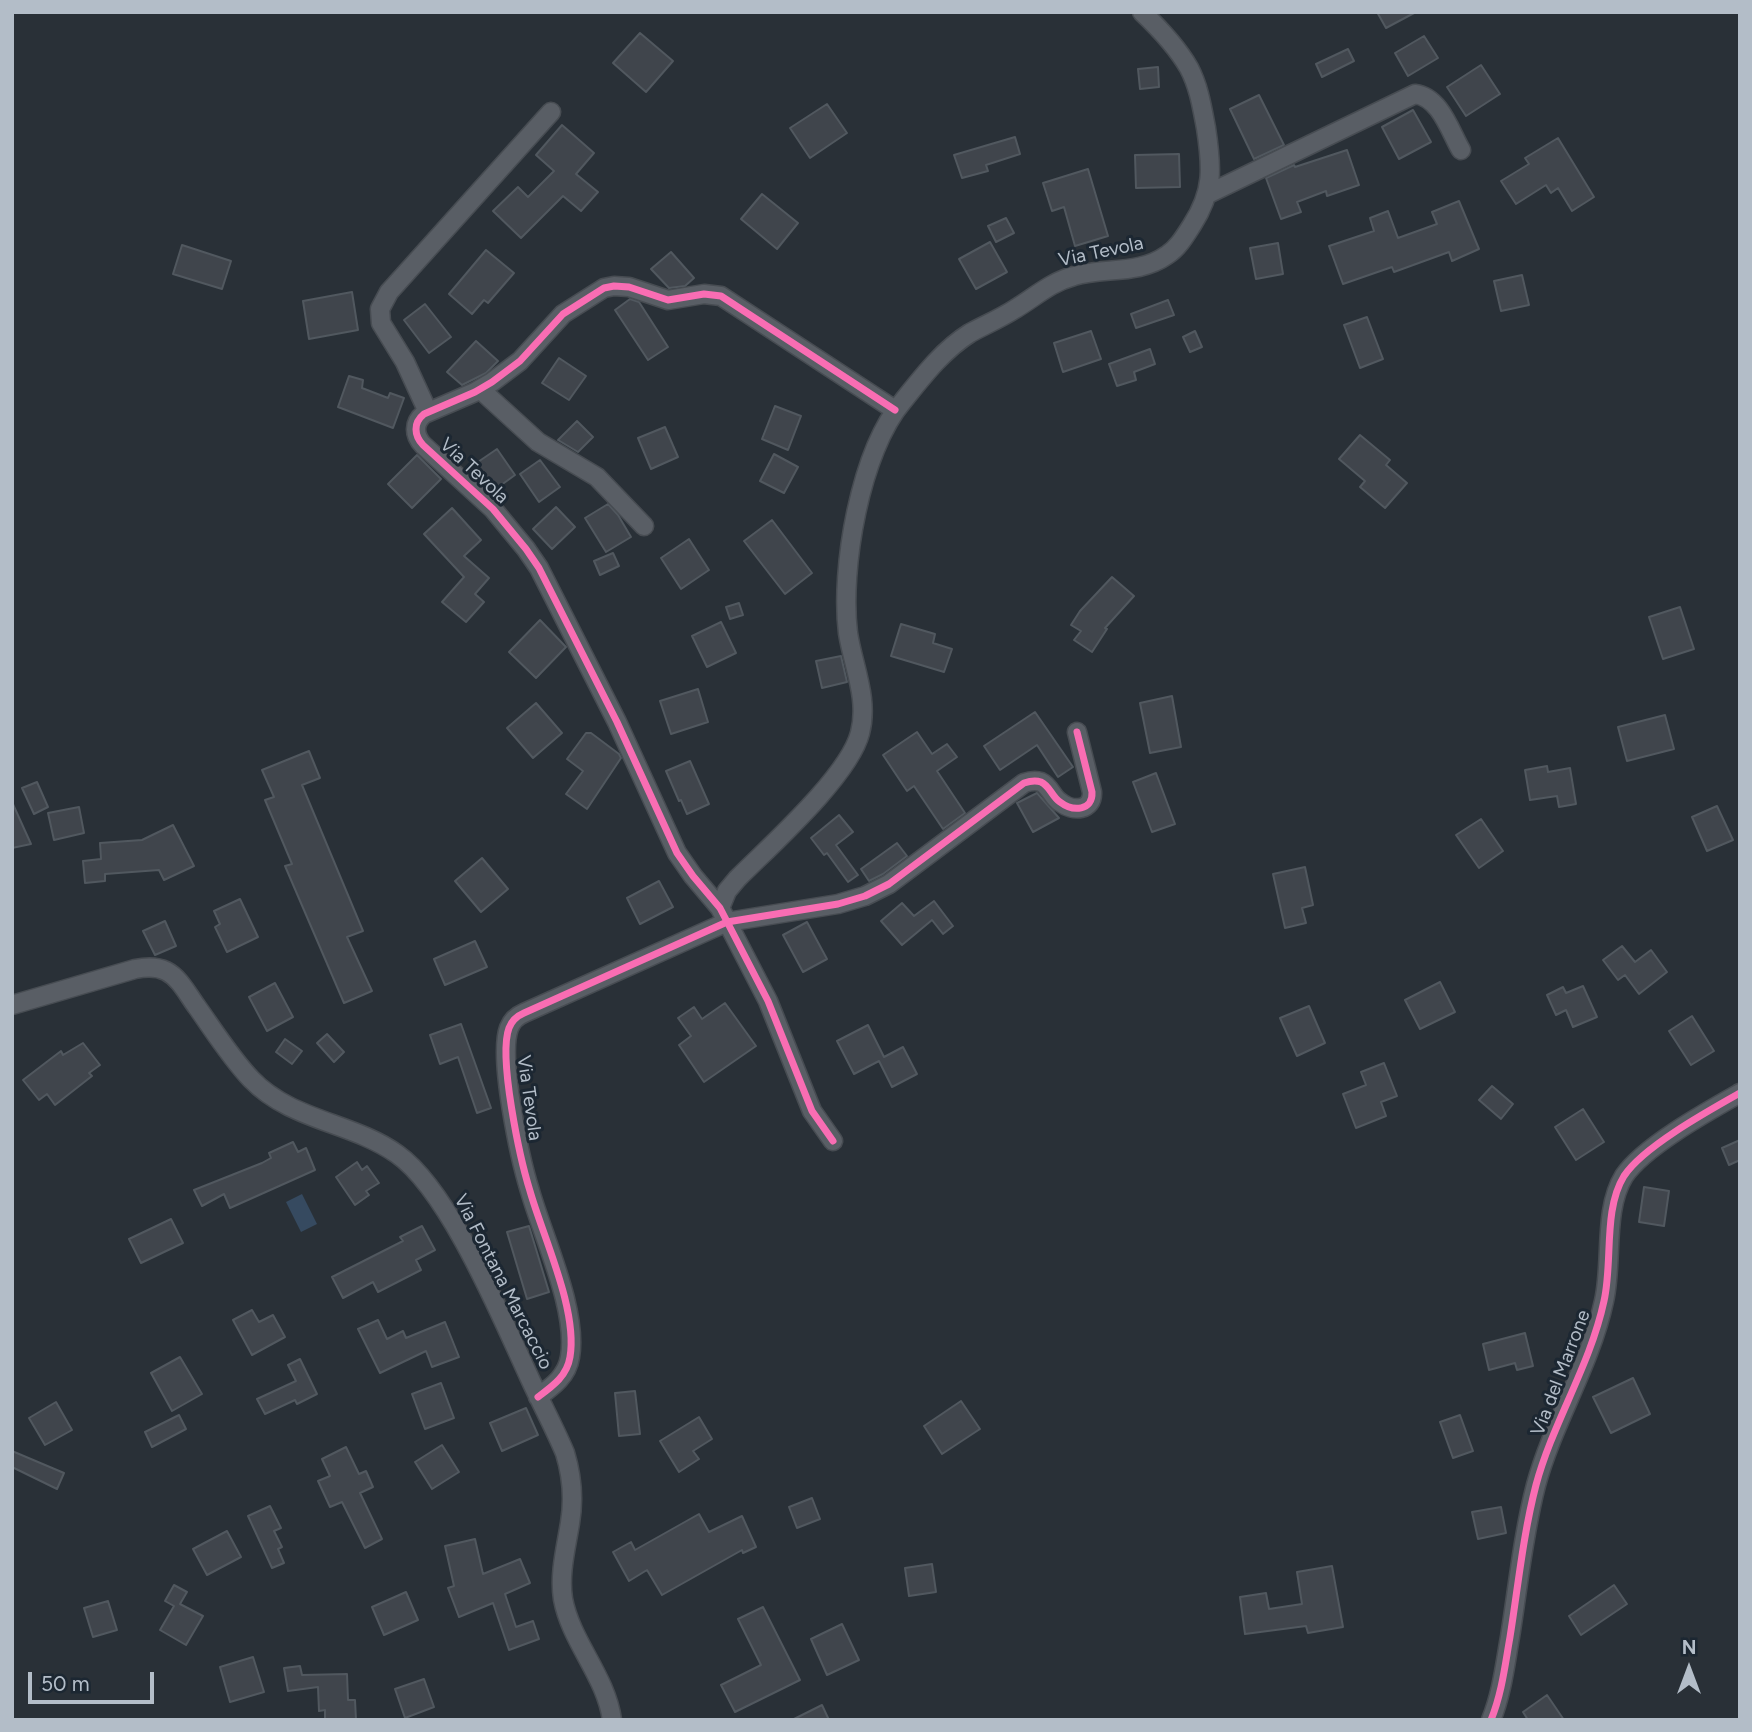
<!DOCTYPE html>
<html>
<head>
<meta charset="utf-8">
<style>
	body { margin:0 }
	#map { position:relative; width:1752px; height:1732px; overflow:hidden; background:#293037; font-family:Figtree,sans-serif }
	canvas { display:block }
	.frame { position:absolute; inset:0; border:14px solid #b3bdc8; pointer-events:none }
	.north { position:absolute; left:1654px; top:1634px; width:70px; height:70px; -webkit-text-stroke:5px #1c2732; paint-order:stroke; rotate:0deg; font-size:19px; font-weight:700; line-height:28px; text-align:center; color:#b3bdc8 }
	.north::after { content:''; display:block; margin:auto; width:24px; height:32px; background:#b3bdc8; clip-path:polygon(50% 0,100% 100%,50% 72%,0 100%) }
	.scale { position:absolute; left:28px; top:1672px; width:126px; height:32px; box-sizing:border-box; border:4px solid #b3bdc8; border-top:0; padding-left:9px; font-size:21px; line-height:24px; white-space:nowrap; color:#b3bdc8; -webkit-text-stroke:5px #1c2732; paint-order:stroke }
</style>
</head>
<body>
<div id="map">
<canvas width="1752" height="1732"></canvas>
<div class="frame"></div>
<div class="north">N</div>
<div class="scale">50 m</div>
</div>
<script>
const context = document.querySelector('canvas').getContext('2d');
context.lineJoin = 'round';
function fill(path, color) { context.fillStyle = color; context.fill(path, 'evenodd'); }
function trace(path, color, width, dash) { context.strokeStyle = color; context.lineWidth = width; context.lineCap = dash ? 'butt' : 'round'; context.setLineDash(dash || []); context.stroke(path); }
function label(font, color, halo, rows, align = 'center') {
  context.font = font + ' Figtree,sans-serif'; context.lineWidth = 6; context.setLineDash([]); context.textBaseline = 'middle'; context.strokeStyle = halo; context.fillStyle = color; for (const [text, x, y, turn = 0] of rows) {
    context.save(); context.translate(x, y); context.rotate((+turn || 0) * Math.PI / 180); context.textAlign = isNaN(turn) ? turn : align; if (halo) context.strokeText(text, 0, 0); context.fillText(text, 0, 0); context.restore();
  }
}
fill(new Path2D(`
	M302 1194 317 1224 301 1232 286 1202Z`), '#364a60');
const building = new Path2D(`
	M1377 12H1416L1386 28Z
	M640 33 673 61 646 92 613 63Z
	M1424 36 1438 58 1408 76 1395 53Z
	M1348 49 1354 61 1322 77 1316 64Z
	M1481 65 1500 94 1466 116 1447 87Z
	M1158 67 1159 87 1140 89 1138 69Z
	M1259 95 1284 145 1254 159 1230 109Z
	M827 104 847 133 810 158 790 128Z
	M1413 110 1431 142 1399 159 1382 127Z
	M562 125 594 153 576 174 598 192 581 211 563 196 521 238 493 211 518 187 528 197 554 171 536 155Z
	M1015 137 1020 154 986 165 988 171 962 178 954 155Z
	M1558 138 1594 197 1572 211 1558 188 1551 193 1546 185 1516 204 1501 181 1529 164 1525 158Z
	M1347 150 1359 185 1327 196 1326 191 1297 202 1301 212 1281 219 1266 178 1294 165 1295 167Z
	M1179 154 1180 187 1136 188 1135 155Z
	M1088 169 1108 236 1075 246 1064 207 1052 211 1043 183Z
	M762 194 798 223 777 249 741 219Z
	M1459 201 1479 249 1452 261 1449 252 1394 272 1392 267 1343 284 1329 246 1374 231 1370 218 1388 211 1398 238 1437 224 1432 212Z
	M1006 218 1014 233 996 242 988 226Z
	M990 242 1007 272 976 289 959 259Z
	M1278 243 1283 274 1256 279 1250 248Z
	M182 245 231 261 222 289 173 274Z
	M486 250 514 273 488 303 484 300 472 314 449 294Z
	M671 252 694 278 685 286 669 288 651 269Z
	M1522 275 1529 305 1501 311 1494 281Z
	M352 292 358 330 309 339 303 301Z
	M630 299 639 302 668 347 648 360 615 310Z
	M1168 300 1174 315 1136 328 1131 314Z
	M425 304 451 337 429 353 404 320Z
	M1367 317 1383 359 1360 368 1344 325Z
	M1091 331 1101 359 1063 372 1054 343Z
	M1195 331 1202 347 1190 352 1183 337Z
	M476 341 498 361 486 373 462 385 447 372Z
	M1150 349 1155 364 1134 372 1136 380 1117 386 1109 364Z
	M559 358 586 376 569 400 542 383Z
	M349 376 363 380 362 388 388 398 390 393 404 398 393 428 338 407Z
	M775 406 801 416 788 450 762 439Z
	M577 421 593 437 578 452 558 440Z
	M665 427 678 457 651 469 638 438Z
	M1360 435 1390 460 1386 465 1407 483 1385 508 1360 487 1365 481 1339 459Z
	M497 449 515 475 493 491 475 464Z
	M774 454 798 467 784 493 760 481Z
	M417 455 441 479 412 508 388 484Z
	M540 460 560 487 539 502 520 474Z
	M608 504 618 515 631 537 606 552 585 518Z
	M556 507 575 527 552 549 533 529Z
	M452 508 481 540 464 556 489 578 475 594 484 602 466 622 442 602 464 577 424 534Z
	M772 520 812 573 785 594 744 541Z
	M689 539 709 570 681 589 661 558Z
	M613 553 619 566 600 575 594 561Z
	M1112 577 1134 596 1105 628 1107 629 1092 652 1074 640 1081 631 1071 625 1080 611Z
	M739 603 743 615 730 619 726 607Z
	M1680 607 1694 649 1663 659 1649 617Z
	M540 620 566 647 536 678 509 652Z
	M721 622 736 653 707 667 692 636Z
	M901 624 935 634 933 643 952 649 944 672 891 656Z
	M841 656 847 682 822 688 816 661Z
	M698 689 708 722 671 734 660 701Z
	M1172 696 1181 747 1150 753 1140 703Z
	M536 703 562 733 533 758 507 728Z
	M1035 712 1073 767 1058 777 1037 745 1000 770 984 746Z
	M1665 715 1674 749 1627 761 1618 727Z
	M917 732 932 754 947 744 957 757 937 771 965 813 943 829 914 786 907 791 883 755Z
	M586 733H591L619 754 621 758 587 809 566 794 583 771 567 759Z
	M309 751 320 778 302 785 363 931 347 937 372 991 344 1003 285 866 292 864 265 800 274 797 262 770Z
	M690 761 709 804 687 814 681 800 679 801 666 771Z
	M1547 766 1548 772 1570 768 1576 804 1559 807 1557 796 1530 800 1525 770Z
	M1156 773 1175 824 1152 832 1133 782Z
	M37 782 48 807 34 814 22 788Z
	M1037 793 1059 818 1033 832 1017 803Z
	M12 802 31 844 12 848Z
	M1717 806 1733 840 1707 851 1692 817Z
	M79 807 84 833 54 840 48 813Z
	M839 815 853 832 836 845 858 875 848 882 827 853 824 855 811 838Z
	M1481 819 1503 851 1479 868 1456 835Z
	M173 825 194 866 164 880 159 870 105 874V881L85 883 83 861 101 859 100 843 142 840Z
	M897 843 907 856 883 874 869 881 861 869Z
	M482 858 508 889 481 912 455 881Z
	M1305 867 1313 905 1302 908 1306 923 1285 928 1273 874Z
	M659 881 673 907 640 924 627 898Z
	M240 899 258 937 227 952 215 927 220 924 214 911Z
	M934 901 953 926 943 934 932 920 902 945 881 921 902 903 914 916Z
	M165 921 176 946 155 955 143 931Z
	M807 922 827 959 803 972 783 935Z
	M475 941 487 967 445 985 434 959Z
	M1622 946 1635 962 1651 950 1667 972 1639 994 1625 975 1618 980 1603 960Z
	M1440 982 1455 1012 1420 1029 1405 1000Z
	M275 983 293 1017 267 1031 249 997Z
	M1583 986 1597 1017 1573 1027 1566 1010 1556 1015 1547 995 1563 987 1566 993Z
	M725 1003 756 1046 704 1082 679 1045 691 1036 678 1018 694 1007 702 1019Z
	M1309 1006 1325 1043 1297 1056 1280 1018Z
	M1692 1016 1714 1051 1691 1065 1669 1031Z
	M461 1024 491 1108 477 1113 458 1057 440 1064 430 1035Z
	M868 1025 884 1057 903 1047 917 1074 892 1087 879 1061 854 1074 837 1041Z
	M327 1034 344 1052 334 1062 317 1043Z
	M285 1039 302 1051 292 1064 276 1052Z
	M83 1043 100 1065 89 1073 92 1076 55 1105 47 1094 39 1100 23 1080 61 1051 63 1055Z
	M1384 1063 1397 1096 1381 1102 1386 1116 1356 1128 1343 1094 1366 1085 1361 1072Z
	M1492 1086 1513 1104 1501 1119 1479 1100Z
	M1583 1109 1604 1142 1576 1160 1555 1127Z
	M1740 1140V1160L1729 1165 1722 1148Z
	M293 1142 298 1152 306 1148 315 1170 230 1208 224 1194 202 1206 194 1190 262 1163 271 1158 269 1153Z
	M357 1162 362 1170 367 1166 379 1183 366 1191 369 1195 355 1205 336 1177Z
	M1644 1187 1669 1191 1664 1226 1639 1222Z
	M171 1219 183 1243 141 1263 129 1239Z
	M422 1226 435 1250 416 1260 421 1270 378 1292 373 1282 343 1298 332 1277 403 1241 400 1237Z
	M529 1226 549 1292 527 1299 507 1232Z
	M252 1310 259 1322 273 1315 285 1337 252 1355 233 1320Z
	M378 1320 387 1339 403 1331 406 1338 445 1322 459 1357 432 1367 426 1351 380 1373 358 1329Z
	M1525 1333 1533 1366 1517 1370 1515 1363 1489 1370 1483 1344Z
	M180 1357 202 1394 172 1411 151 1373Z
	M300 1359 317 1394 297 1404 295 1400 265 1414 257 1399 296 1381 288 1365Z
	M1633 1378 1650 1414 1611 1433 1593 1397Z
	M441 1383 454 1418 425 1429 412 1394Z
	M635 1391 640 1434 619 1436 615 1393Z
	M961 1401 980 1429 942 1454 924 1426Z
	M56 1402 72 1430 45 1445 29 1418Z
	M526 1408 538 1435 502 1451 490 1423Z
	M179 1415 186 1429 152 1447 145 1432Z
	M1460 1415 1473 1451 1453 1458 1440 1422Z
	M699 1417 712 1439 693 1451 699 1459 679 1472 660 1441Z
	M442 1445 459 1472 432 1489 415 1462Z
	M346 1447 359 1474 366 1471 373 1487 360 1493 382 1539 365 1548 342 1502 330 1507 318 1481 330 1476 322 1459Z
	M12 1451 64 1473 57 1489 12 1467Z
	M812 1498 820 1519 797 1528 789 1507Z
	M270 1506 281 1528 274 1531 282 1547 278 1549 284 1563 272 1568 248 1516Z
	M1501 1507 1506 1533 1478 1539 1472 1512Z
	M699 1514 709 1532 742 1516 756 1547 743 1553 742 1550 662 1595 647 1570 629 1581 613 1552 631 1542 635 1550Z
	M227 1531 241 1557 207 1575 193 1549Z
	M475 1539 483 1574 520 1559 530 1583 505 1594 516 1627 533 1621 539 1639 509 1650 493 1603 459 1617 448 1588 454 1586 445 1546Z
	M932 1564 936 1592 909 1596 905 1568Z
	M1332 1566 1343 1627 1308 1633 1306 1626 1245 1634 1240 1597 1266 1593 1269 1609 1302 1604 1297 1572Z
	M174 1585 187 1592 180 1604 203 1616 186 1645 160 1630 174 1606 165 1601Z
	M1614 1585 1627 1604 1581 1635 1569 1616Z
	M406 1592 418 1620 384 1635 372 1607Z
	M108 1601 117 1630 93 1637 84 1608Z
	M763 1607 800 1680 735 1712 721 1685 761 1665 738 1619Z
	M842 1624 859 1660 827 1675 811 1639Z
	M253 1657 264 1692 230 1702 220 1667Z
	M300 1666 302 1675 347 1674 348 1700H355L356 1720H325V1710L319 1711 318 1687 288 1691 284 1668Z
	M424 1679 434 1707 405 1718 395 1689Z
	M1547 1695 1564 1720H1528L1523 1712Z
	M822 1705 829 1720H792Z`);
fill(building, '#40454c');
trace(building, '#51585f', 2);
const street = new Path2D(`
	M1208 194 1415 94C1440 97 1450 131 1461 150
	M481 390 538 442 597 477 644 526
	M428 412 405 362 381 323 380 309 389 292 551 112
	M720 908 727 891 737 879C770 846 849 776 860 733 869 699 853 666 848 633 840 569 860 451 903 401 923 376 943 350 970 333 985 325 1001 318 1015 309 1035 297 1051 282 1074 276 1104 267 1139 275 1167 255 1178 248 1185 236 1192 225 1214 191 1212 167 1206 128 1202 107 1199 87 1189 68 1177 47 1160 29 1142 12
	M12 1005 135 969C145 967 156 966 166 971 180 978 188 995 197 1007 214 1031 231 1058 251 1079 291 1121 352 1122 397 1154 450 1191 503 1321 531 1381 542 1405 555 1429 565 1453 572 1476 574 1499 570 1523 566 1548 559 1574 563 1599 571 1642 606 1676 612 1720
	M833 1141 812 1111 768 1001 720 908 693 876 677 853 617 722 539 568 526 549 493 509 423 445C414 435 413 423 424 414L475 392 492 382 520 361 563 314 604 288 614 286 629 287 668 300 704 294 721 296 895 410
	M538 1397C553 1386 567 1376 570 1357 578 1310 543 1237 530 1191 520 1159 498 1057 509 1028 512 1020 517 1016 524 1013L727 922 838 904 865 896 889 884 1024 783C1030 781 1035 780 1041 782 1050 786 1052 797 1060 802 1073 812 1093 811 1092 792L1077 732
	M1491 1720C1502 1693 1505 1665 1510 1637 1518 1587 1523 1535 1536 1485 1553 1422 1590 1366 1604 1301 1613 1262 1603 1210 1624 1176 1643 1147 1708 1111 1740 1093`);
trace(street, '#474c52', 21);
trace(street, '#595e65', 18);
trace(new Path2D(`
	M833 1141 812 1111 768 1001 720 908 693 876 677 853 617 722 539 568 526 549 493 509 423 445C414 435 413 423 424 414L475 392 492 382 520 361 563 314 604 288 614 286 629 287 668 300 704 294 721 296 895 410
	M538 1397C553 1386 567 1376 570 1357 578 1310 543 1237 530 1191 520 1159 498 1057 509 1028 512 1020 517 1016 524 1013L727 922 838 904 865 896 889 884 1024 783C1030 781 1035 780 1041 782 1050 786 1052 797 1060 802 1073 812 1093 811 1092 792L1077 732
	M1491 1720C1502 1693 1505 1665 1510 1637 1518 1587 1523 1535 1536 1485 1553 1422 1590 1366 1604 1301 1613 1262 1603 1210 1624 1176 1643 1147 1708 1111 1740 1093`), '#f96db3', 7);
label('19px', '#b3bdc8', '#1c2732', [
	["Via Tevola",1101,252,-12],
	["Via Tevola",474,471,43],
	["Via Tevola",529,1098,82],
	["Via Fontana Marcaccio",503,1282,63],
	["Via del Marrone",1561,1373,-69]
]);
</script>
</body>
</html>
